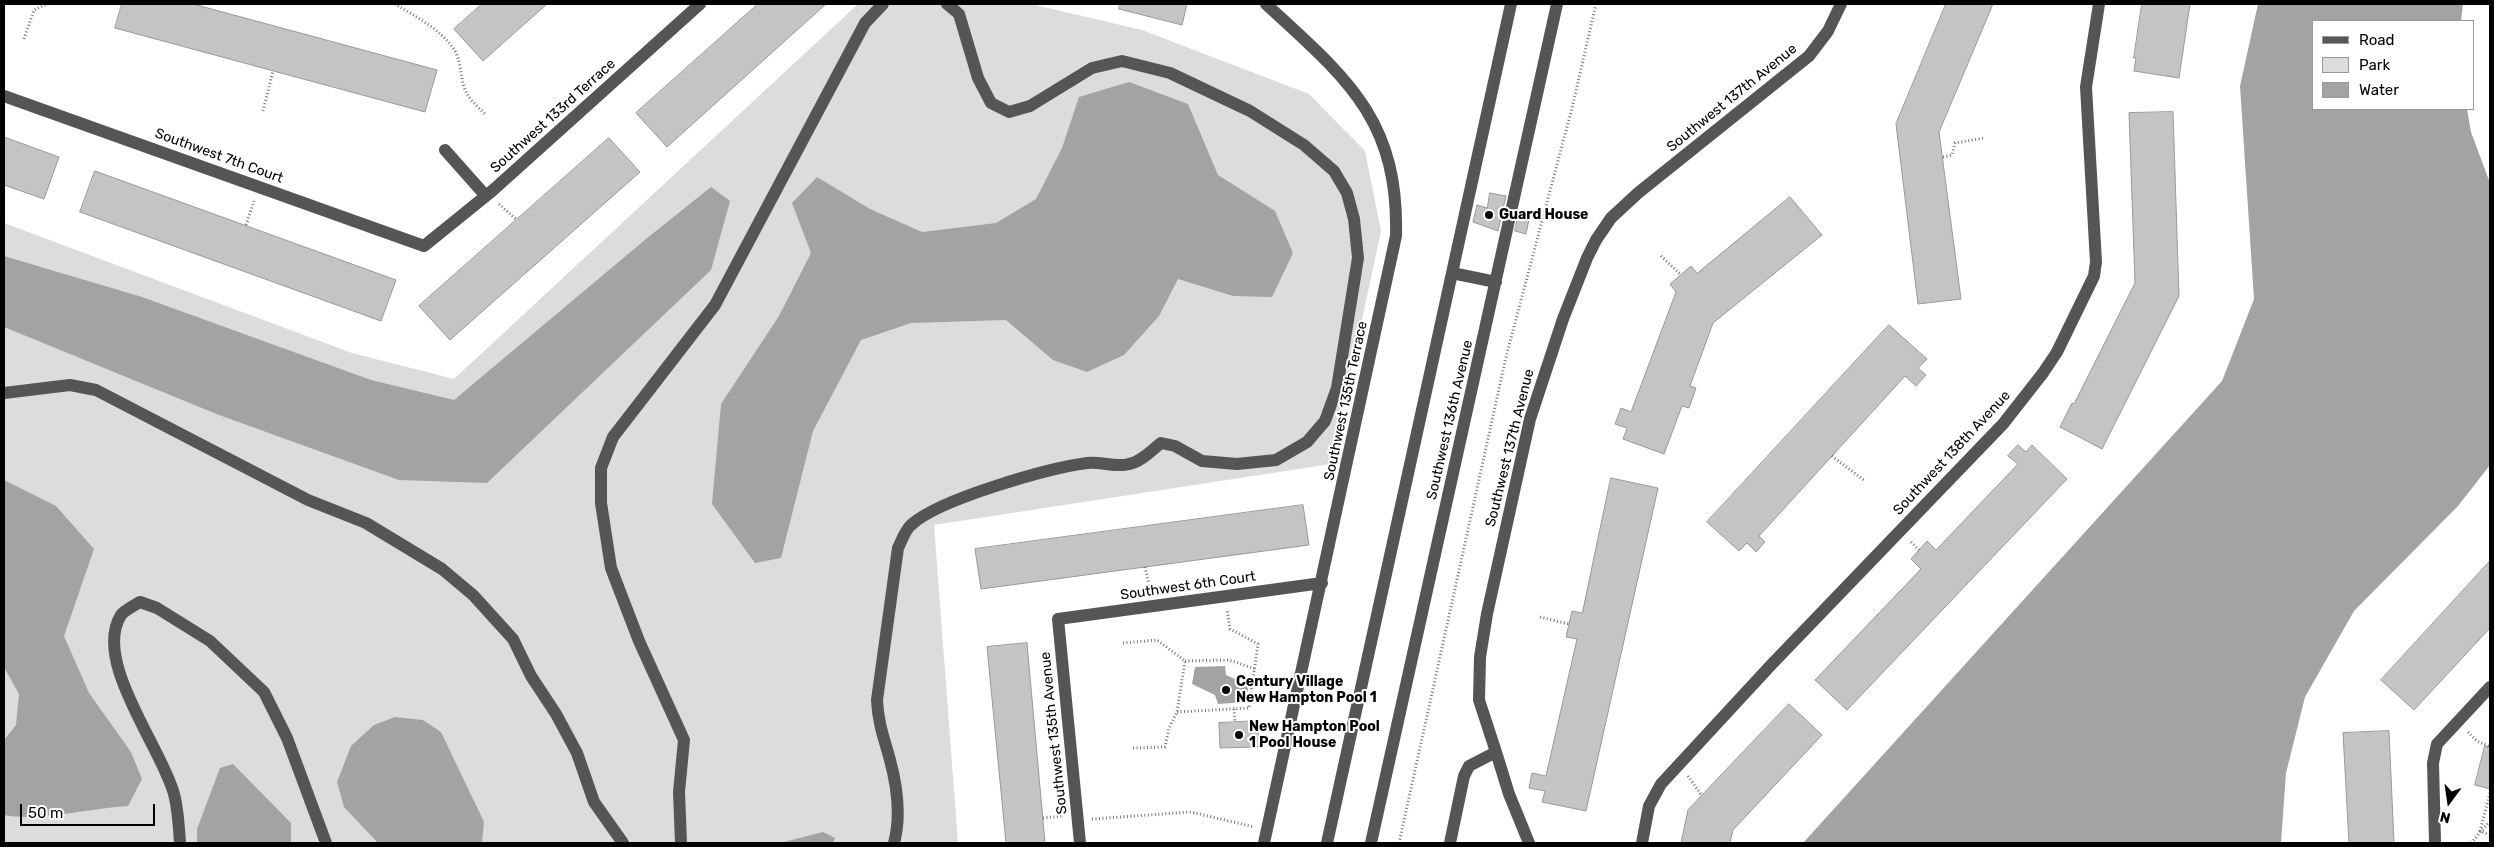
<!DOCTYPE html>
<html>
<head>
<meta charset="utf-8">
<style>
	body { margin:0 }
	#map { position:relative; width:2494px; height:847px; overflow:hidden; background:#fff; font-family:Rubik,sans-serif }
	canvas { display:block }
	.frame { position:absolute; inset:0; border:5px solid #000; pointer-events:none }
	.legend { position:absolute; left:2312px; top:20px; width:162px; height:90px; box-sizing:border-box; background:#fff; border:1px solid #999; margin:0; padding:6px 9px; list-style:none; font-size:15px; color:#000 }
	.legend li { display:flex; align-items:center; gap:10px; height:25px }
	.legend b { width:25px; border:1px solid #999 }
	.north { position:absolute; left:2424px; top:777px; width:50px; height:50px; -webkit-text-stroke:4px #fff; paint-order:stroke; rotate:194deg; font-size:14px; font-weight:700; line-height:20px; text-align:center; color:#000 }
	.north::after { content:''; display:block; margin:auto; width:18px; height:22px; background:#000; clip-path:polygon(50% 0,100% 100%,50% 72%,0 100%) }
	.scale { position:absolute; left:20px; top:804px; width:135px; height:22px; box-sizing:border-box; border:2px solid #000; border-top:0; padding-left:6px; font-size:15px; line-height:18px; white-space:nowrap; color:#000; -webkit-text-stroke:4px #fff; paint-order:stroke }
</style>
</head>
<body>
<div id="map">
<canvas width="2494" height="847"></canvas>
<div class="frame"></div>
<ul class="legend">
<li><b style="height:6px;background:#555"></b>Road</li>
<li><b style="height:14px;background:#dcdcdc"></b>Park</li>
<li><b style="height:14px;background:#a3a3a3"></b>Water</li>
</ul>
<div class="north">N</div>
<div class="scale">50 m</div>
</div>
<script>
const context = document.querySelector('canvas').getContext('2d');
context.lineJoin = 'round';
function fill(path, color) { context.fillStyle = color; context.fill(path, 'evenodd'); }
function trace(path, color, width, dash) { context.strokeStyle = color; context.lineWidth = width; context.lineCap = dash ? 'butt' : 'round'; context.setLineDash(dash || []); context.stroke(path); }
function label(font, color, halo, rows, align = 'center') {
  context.font = font + ' Rubik,sans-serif'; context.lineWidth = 4; context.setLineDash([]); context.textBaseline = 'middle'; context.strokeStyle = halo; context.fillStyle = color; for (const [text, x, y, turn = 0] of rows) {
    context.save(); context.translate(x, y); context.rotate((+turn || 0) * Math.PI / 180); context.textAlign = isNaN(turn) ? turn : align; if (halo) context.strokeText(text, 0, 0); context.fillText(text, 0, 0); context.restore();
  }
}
fill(new Path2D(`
	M858 4H1031L1142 30 1309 94 1365 151 1381 231 1331 464 934 525 958 843H4V223L352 353 454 379Z`), '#dcdcdc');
fill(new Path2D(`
	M2258 4H2463L2461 21H2313V109H2467L2471 132 2490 183V465L2458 506 2354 611 2305 697 2286 773 2281 843H1803L2222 381 2254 299 2240 86Z
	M1129 82 1188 104 1218 175 1275 211 1293 253 1272 297 1233 296 1178 279 1159 316 1124 355 1087 372 1053 360 1006 320 911 323 861 340 813 431 781 558 755 563 712 504 721 404 779 316 811 253 792 203 817 177 870 209 922 232 996 223 1036 199 1062 148 1079 97Z
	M711 187 730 201 711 270 487 483 399 480 219 415 4 327V256L142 297 371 380 454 400 646 239Z
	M4 480 56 506 94 549 64 636 89 693 131 752 142 779 128 806C88 808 42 822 4 815V740L16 725 19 694 4 667Z
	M1225 666 1226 675 1249 685 1245 702 1218 704 1215 695 1192 684 1195 667Z
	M395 717 423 720 441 732 484 822 482 843H378L344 807 337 782 351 746 374 725Z
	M233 764 291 823V843H197V829L220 768Z
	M823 832 835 838 833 843H780Z`), '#a3a3a3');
const building = new Path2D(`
	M122 4H193L437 70 425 112 115 28Z
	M482 4H547L483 61 454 29Z
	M758 4H826L667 147 636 113Z
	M1120 4H1187L1182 25 1119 9Z
	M1946 4H1993L1939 132 1961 299 1918 304 1896 124Z
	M2142 4H2190L2179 78 2134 71 2136 58H2134Z
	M2173 112 2179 296 2102 449 2060 427 2072 403 2074 404 2135 283 2129 113Z
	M4 137 59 157 44 199 4 185Z
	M609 138 640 172 450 340 419 306Z
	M95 171 396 280 381 321 80 212Z
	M1490 193 1506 196 1498 231 1473 222 1477 205 1487 208Z
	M1790 197 1822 235 1713 323 1690 386 1696 388 1689 408 1682 406 1664 454 1623 439 1627 428 1615 424 1621 408 1631 412 1676 292 1670 284 1691 266 1697 273Z
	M1519 212 1530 214 1526 234 1515 231Z
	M1889 325 1927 359 1918 368 1926 375 1916 386 1905 376 1759 536 1765 542 1756 552 1747 543 1739 551 1707 522Z
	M2018 445 2026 452 2032 445 2067 479 1847 710 1815 680 1921 569 1911 559 1927 541 1936 550 2018 464 2008 456Z
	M1611 478 1658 488 1586 811 1542 802 1545 791 1529 788 1532 773 1546 776 1577 639 1566 637 1572 611 1582 613Z
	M1303 505 1309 545 981 589 975 549Z
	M2490 561V628L2414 710 2381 680Z
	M1027 643 1045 843H1006L987 647Z
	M1789 704 1822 735 1733 830 1730 843H1681L1688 810Z
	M1258 721 1259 747 1220 748 1219 723Z
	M2389 731 2394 843H2349L2343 733Z
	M2485 746 2490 747V789L2475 785Z`);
fill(building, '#c4c4c4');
trace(building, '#999', 1);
trace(new Path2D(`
	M395 4C415 16 442 30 455 51 462 64 460 79 466 92 471 101 479 108 486 115
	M24 39 34 10 47 4
	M263 111 273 71
	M1943 157 1952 155 1955 143 1984 138
	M499 204 517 220
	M246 225 254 201
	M1661 256 1681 275
	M1832 456 1865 481
	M1911 542 1919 550
	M1145 567 1151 593
	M1540 617 1569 624
	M1123 643 1157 640 1185 661 1177 712 1169 728 1165 747 1133 748
	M1185 661 1229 660 1255 669
	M1249 685 1253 675
	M1234 709 1235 722
	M1177 712 1249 708 1258 644 1230 629 1227 609
	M2468 732 2477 741 2490 747
	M1688 776 1702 796
	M2490 793 2480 831 2490 835
	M1043 818 1064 816
	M1092 819 1191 812 1254 827
	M1399 843 1506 357 1572 108 1596 4
	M2471 843 2489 822`), '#777', 3, [1, 2.5]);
trace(new Path2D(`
	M4 96 424 246 492 191 700 4
	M445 150 485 195
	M1452 273 1496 282
	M4 393 70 385 96 390 308 500 366 523 442 569 473 595 513 639 531 676 556 714 577 753 594 802 623 843
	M1496 752 1509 794 1529 843
	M180 843C179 827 178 809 174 794 162 748 92 661 121 615 125 610 135 605 140 602L157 608 210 641 264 692 287 738 326 843
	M681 843 679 792 684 740 639 641 611 568 601 503V468L613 437 715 305 865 23 883 4
	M894 843C901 817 897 786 890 760 884 738 878 723 877 700L898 548C902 540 905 530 911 525 939 499 1049 468 1087 463 1101 461 1116 468 1129 464 1141 462 1152 450 1161 443L1175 446 1202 461 1237 464 1276 460 1307 442 1325 421 1337 388 1358 258 1354 219 1347 193 1334 171 1304 145 1250 111 1170 73 1122 61 1092 68 1030 106 1009 112 991 103 978 78 959 14 947 4
	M1080 843 1058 619 1322 583
	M1264 843 1396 236C1399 118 1345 77 1266 4
	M1327 843 1511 4
	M1371 843 1557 4
	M1450 843 1464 776 1469 766 1496 752 1479 700 1480 657 1487 614 1530 419 1563 319 1587 258 1596 240 1611 218 1638 193 1809 56 1828 31 1841 4
	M1642 843 1649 806 1661 784 1771 665 2003 424 2043 373 2057 352 2094 276 2096 262 2086 87 2099 4
	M2435 843 2433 763 2437 744 2490 687`), '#555', 12);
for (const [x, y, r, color] of [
	[1489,215,5,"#000"],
	[1226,690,5,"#000"],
	[1239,735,5,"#000"]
]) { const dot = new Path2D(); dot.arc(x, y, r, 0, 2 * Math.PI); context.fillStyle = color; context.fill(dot); trace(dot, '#fff', 2); }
label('14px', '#000', '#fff', [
	["Southwest 137th Avenue",1732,98,-39],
	["Southwest 133rd Terrace",553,116,-42],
	["Southwest 7th Court",219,156,20],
	["Southwest 135th Terrace",1346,401,-78],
	["Southwest 136th Avenue",1450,420,-77],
	["Southwest 137th Avenue",1510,448,-76],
	["Southwest 138th Avenue",1952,453,-47],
	["Southwest 6th Court",1188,586,-8],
	["Southwest 135th Avenue",1054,733,-96]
]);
label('bold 14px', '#000', '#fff', [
	["Guard House",1499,215],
	["Century Village",1236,682],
	["New Hampton Pool 1",1236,698],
	["New Hampton Pool",1249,727],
	["1 Pool House",1249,743]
], 'left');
</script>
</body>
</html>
